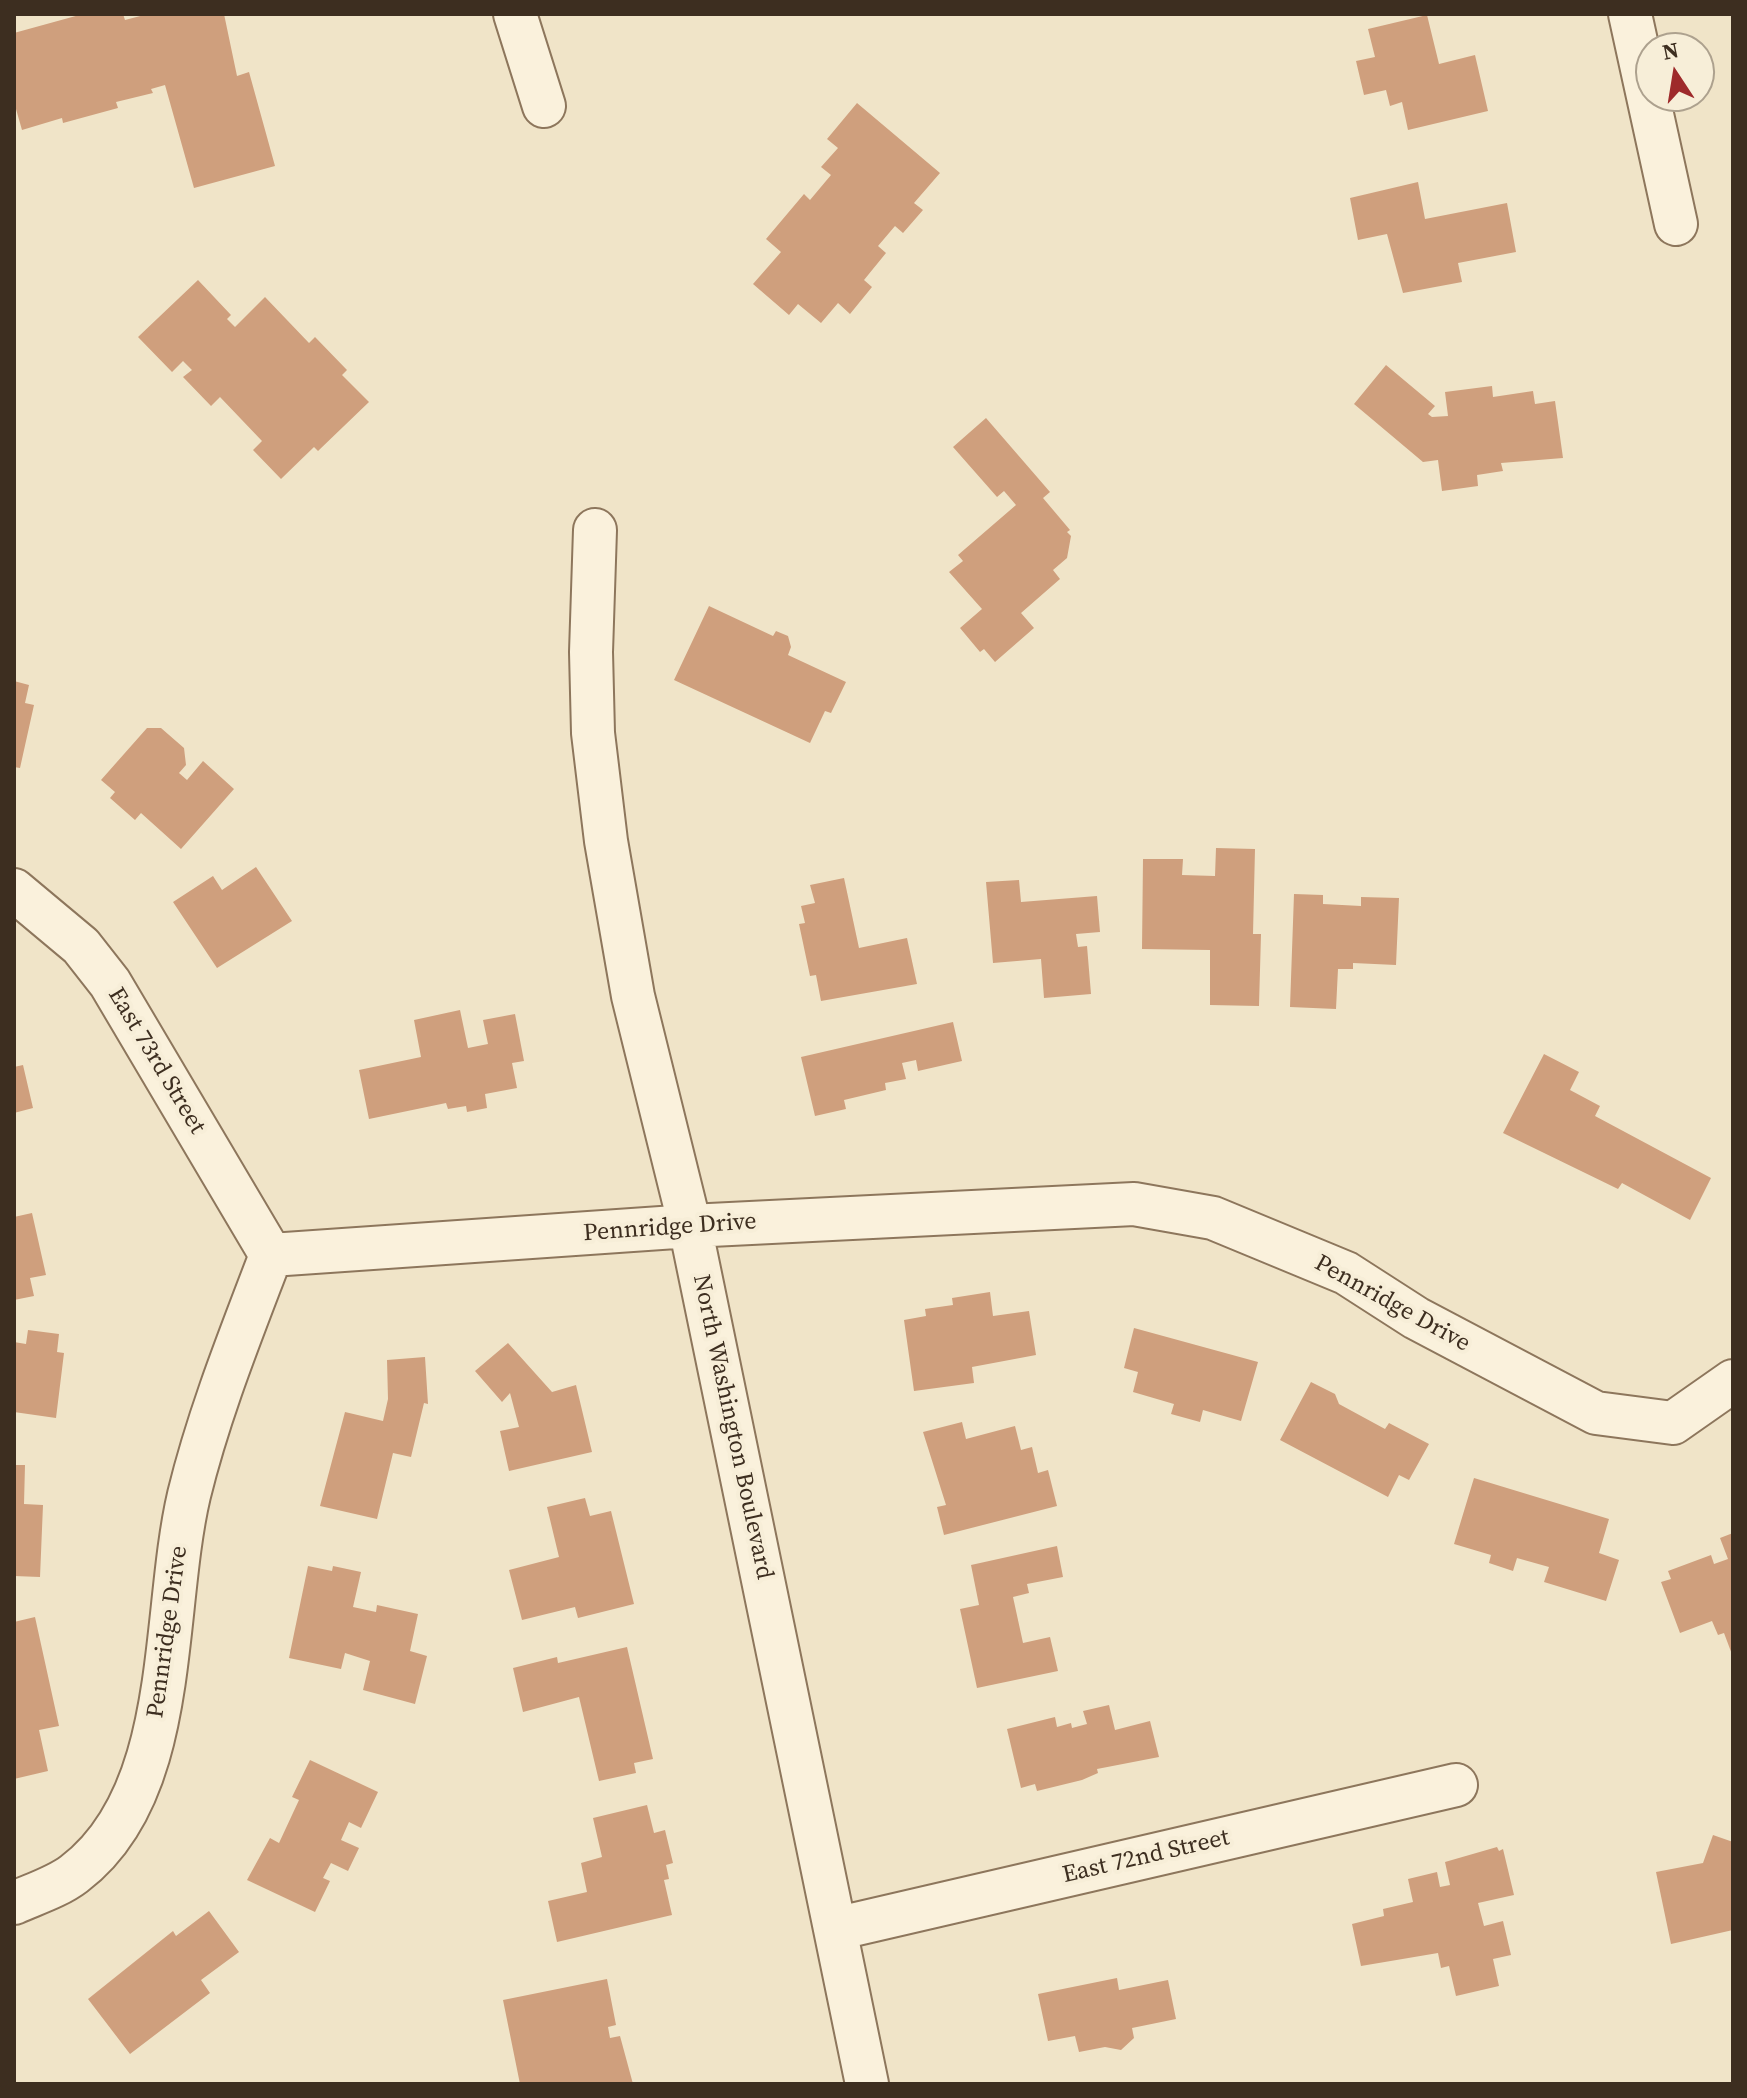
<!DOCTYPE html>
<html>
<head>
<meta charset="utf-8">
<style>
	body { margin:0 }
	#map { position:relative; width:1747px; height:2098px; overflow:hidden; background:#f0e4c8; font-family:"Source Serif 4",serif }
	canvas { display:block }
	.frame { position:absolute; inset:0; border:16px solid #3d2e20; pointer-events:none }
	.north { position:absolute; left:1635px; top:32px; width:80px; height:80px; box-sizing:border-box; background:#f7eed8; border:2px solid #ada18e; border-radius:50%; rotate:348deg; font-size:22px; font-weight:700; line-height:32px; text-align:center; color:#3d2e20 }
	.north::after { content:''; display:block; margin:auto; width:28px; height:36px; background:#9e2a2b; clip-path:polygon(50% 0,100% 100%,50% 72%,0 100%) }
</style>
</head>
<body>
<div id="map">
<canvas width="1747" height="2098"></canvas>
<div class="frame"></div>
<div class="north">N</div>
</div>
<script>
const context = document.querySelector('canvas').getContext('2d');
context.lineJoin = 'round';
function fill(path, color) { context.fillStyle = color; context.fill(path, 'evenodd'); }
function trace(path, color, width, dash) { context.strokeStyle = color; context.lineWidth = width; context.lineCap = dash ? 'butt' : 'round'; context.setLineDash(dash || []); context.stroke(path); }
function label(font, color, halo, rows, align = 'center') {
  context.font = font + ' "Source Serif 4",serif'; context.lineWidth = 8; context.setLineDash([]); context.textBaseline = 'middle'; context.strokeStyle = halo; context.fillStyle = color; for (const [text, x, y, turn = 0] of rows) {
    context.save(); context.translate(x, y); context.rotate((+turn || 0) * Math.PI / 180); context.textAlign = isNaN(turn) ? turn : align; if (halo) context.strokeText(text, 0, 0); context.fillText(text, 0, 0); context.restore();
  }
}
fill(new Path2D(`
	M83 14H123L125 20 148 14H224L237 76 249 72 275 166 194 188 165 85 151 89 153 93 116 102 118 108 63 123 62 118 22 130 14 102V33Z
	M1427 15 1439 64 1475 55 1488 111 1408 130 1402 102 1390 106 1386 90 1364 95 1356 61 1375 57 1368 29Z
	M857 103 940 173 914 203 923 210 903 233 895 226 878 246 886 253 864 280 872 287 850 314 838 303 821 323 798 304 789 315 753 284 781 252 766 239 804 194 810 200 831 175 821 167 838 148 827 139Z
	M1418 182 1425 219 1507 203 1516 252 1458 263 1462 282 1403 293 1387 234 1358 240 1350 198Z
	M198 280 231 315 227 319 235 327 265 297 309 343 315 337 347 370 342 375 369 402 318 451 314 447 281 479 253 450 262 441 220 397 211 406 183 377 192 370 183 361 172 372 138 337Z
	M1386 365 1435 406 1428 414 1432 417 1448 416 1445 392 1492 386 1493 397 1533 391 1535 404 1555 401 1563 458 1501 463 1503 471 1477 475 1478 486 1442 491 1438 460 1423 462 1354 404Z
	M986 418 1050 492 1043 498 1070 530 1067 532 1071 536 1067 558 1053 570 1060 579 1021 613 1034 628 995 662 984 649 980 652 960 628 982 609 949 572 963 561 958 555 1016 505 1004 491 997 497 953 447Z
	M709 606 773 636 776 631 788 636 791 647 788 655 846 682 831 713 825 711 810 743 674 680Z
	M14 681 29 685 25 703 34 705 20 768 14 767Z
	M147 728H161L184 748 186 765 179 773 187 780 203 761 234 789 181 849 141 813 135 820 110 798 115 792 101 780Z
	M1216 848 1255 849 1253 934H1261L1259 1006 1210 1005V950L1142 949 1143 859H1183L1182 875 1215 876Z
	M256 867 292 921 217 968 173 902 213 876 222 890Z
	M844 878 859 948 907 938 917 984 821 1001 816 975 810 976 799 924 805 923 801 906 815 903 810 885Z
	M1019 880 1021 902 1097 896 1100 932 1076 934 1078 947 1087 946 1091 994 1044 998 1041 959 993 963 986 882Z
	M1294 894 1323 895V904L1361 906V897L1399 898 1396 965 1353 963V969H1338L1336 1009 1290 1007Z
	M460 1010 468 1048 488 1044 483 1020 515 1014 524 1061 512 1063 517 1088 485 1094 487 1108 467 1112 466 1106 448 1109 446 1103 369 1119 359 1070 421 1057 414 1020Z
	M953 1022 962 1061 918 1071 916 1060 902 1063 906 1079 885 1083 886 1090 844 1100 846 1109 815 1116 801 1057Z
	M1544 1054 1579 1072 1570 1090 1600 1106 1595 1116 1711 1178 1690 1220 1622 1183 1618 1189 1503 1133Z
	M23 1065 33 1108 14 1113V1067Z
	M32 1213 46 1275 30 1278 34 1296 14 1300V1217Z
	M990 1292 993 1316 1029 1311 1036 1355 972 1367 974 1383 914 1391 904 1320 926 1316 925 1309 953 1305 952 1298Z
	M1134 1328 1258 1362 1241 1421 1203 1410 1200 1422 1171 1414 1174 1404 1133 1392 1138 1372 1124 1368Z
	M28 1330 59 1334 57 1352 64 1353 56 1418 14 1412V1342L26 1344Z
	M508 1343 552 1392 576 1385 592 1452 509 1471 500 1431 519 1427 510 1393 502 1402 475 1371Z
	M425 1357 428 1404 424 1403 411 1457 393 1453 377 1519 320 1506 345 1412 383 1421 388 1399 387 1360Z
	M1311 1382 1335 1394 1339 1404 1385 1429 1389 1423 1429 1444 1409 1480 1399 1475 1388 1497 1280 1440Z
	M962 1422 966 1439 1015 1426 1021 1450 1032 1447 1038 1473 1048 1470 1057 1506 944 1535 937 1507 946 1505 923 1432Z
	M14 1465H25L24 1504 43 1505 40 1577 14 1576Z
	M1474 1478 1609 1519 1599 1553 1619 1560 1606 1601 1544 1582 1549 1567 1517 1558 1513 1571 1489 1563 1491 1555 1454 1544Z
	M585 1498 590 1516 611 1511 634 1604 578 1618 575 1607 522 1620 509 1570 559 1557 547 1507Z
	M1733 1533V1657L1724 1633 1718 1635 1712 1621 1680 1633 1661 1582 1671 1579 1668 1571 1711 1555 1714 1564 1728 1559 1720 1538Z
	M1057 1546 1063 1577 1027 1584 1029 1593 1013 1597 1023 1643 1050 1637 1058 1671 977 1688 960 1609 979 1605 971 1565Z
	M308 1566 332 1571 333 1566 361 1572 353 1607 376 1612 377 1605 418 1614 410 1651 427 1656 415 1704 363 1690 370 1661 345 1653 341 1669 289 1658Z
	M35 1617 59 1726 39 1730 48 1771 14 1779V1622Z
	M627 1647 653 1759 634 1763 636 1773 599 1781 579 1697 523 1712 513 1668 557 1657 558 1663Z
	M1109 1705 1115 1730 1150 1721 1159 1757 1097 1769 1098 1773 1082 1780 1037 1791 1035 1784 1021 1788 1007 1729 1055 1717 1057 1727 1071 1723 1072 1728 1087 1724 1083 1711Z
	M310 1760 378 1792 361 1828 349 1822 341 1840 359 1848 348 1871 331 1863 323 1878 330 1881 315 1912 247 1880 270 1838 279 1843 299 1800 292 1797Z
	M647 1805 654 1833 665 1830 673 1863 666 1865 669 1879 664 1880 672 1915 557 1942 548 1901 587 1892 581 1863 602 1857 593 1818Z
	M1713 1835 1733 1842V1930L1671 1944 1656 1872 1703 1863Z
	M1497 1847 1499 1851 1503 1849 1514 1895 1478 1903 1484 1926 1503 1921 1511 1955 1493 1959 1499 1986 1456 1996 1449 1966 1441 1968 1438 1953 1361 1966 1352 1924 1384 1916 1383 1909 1413 1902 1408 1879 1437 1872 1440 1887 1450 1885 1445 1862Z
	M209 1911 239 1952 201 1980 210 1993 130 2054 88 1999 173 1931 176 1936Z
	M1117 1978 1119 1990 1168 1980 1176 2019 1132 2028 1134 2038 1121 2050 1105 2047 1079 2052 1075 2036 1048 2041 1038 1994Z
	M607 1979 616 2025 608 2027 610 2038 620 2036 633 2084H520L503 2000Z`), '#cf9f7d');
const street = new Path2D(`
	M515 14 544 106
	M1630 14 1676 224
	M595 530 591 652 593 733 606 841 633 996 690 1226 867 2084
	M14 890 81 946 110 983 271 1255
	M271 1255 690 1226 1134 1204 1213 1218 1346 1273 1416 1318 1596 1413 1673 1423 1733 1381
	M14 1903C34 1894 57 1887 74 1874 181 1793 161 1614 189 1495 209 1413 241 1334 271 1255
	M835 1929 1456 1785`);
trace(street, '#8d765c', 46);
trace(street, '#faf1dc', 42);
label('24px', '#3d2e20', '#f7eed8', [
	["East 73rd Street",156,1061,59],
	["Pennridge Drive",670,1228,-4],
	["Pennridge Drive",1392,1304,29],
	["North Washington Boulevard",732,1427,78],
	["Pennridge Drive",168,1632,-82],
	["East 72nd Street",1146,1857,-13]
]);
</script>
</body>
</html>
